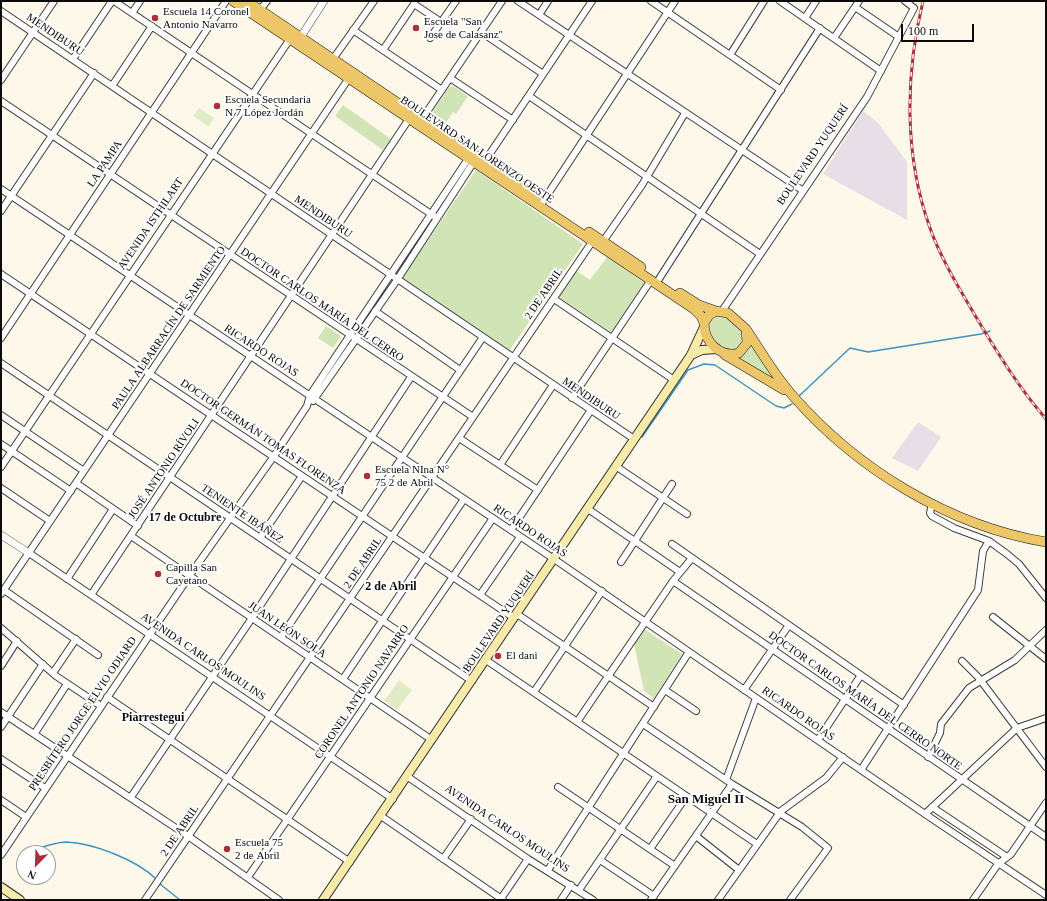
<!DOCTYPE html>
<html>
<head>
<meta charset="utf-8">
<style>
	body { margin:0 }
	#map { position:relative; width:1047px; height:901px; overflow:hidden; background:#fdf8e9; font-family:Georgia,serif }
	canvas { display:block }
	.frame { position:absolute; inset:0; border:2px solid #0a0a0a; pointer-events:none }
	.north { position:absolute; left:16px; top:845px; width:40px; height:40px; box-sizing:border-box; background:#fff; border:1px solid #9d9d9d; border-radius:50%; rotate:203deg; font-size:11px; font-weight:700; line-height:16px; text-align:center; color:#0a0a0a }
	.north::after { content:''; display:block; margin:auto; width:14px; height:18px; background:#ad2f3b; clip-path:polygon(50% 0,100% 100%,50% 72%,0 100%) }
	.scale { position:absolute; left:901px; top:24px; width:73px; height:18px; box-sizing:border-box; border:2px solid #0a0a0a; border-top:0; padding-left:5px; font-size:12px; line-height:14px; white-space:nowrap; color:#0a0a0a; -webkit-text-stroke:3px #fff; paint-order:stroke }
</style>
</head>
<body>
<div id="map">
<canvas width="1047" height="901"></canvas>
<div class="frame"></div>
<div class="north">N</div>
<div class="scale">100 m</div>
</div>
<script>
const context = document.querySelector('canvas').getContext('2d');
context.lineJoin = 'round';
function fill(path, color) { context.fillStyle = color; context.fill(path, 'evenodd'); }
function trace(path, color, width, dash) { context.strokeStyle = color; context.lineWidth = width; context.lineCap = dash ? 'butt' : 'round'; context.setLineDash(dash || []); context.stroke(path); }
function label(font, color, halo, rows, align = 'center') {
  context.font = font + ' Georgia,serif'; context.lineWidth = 4; context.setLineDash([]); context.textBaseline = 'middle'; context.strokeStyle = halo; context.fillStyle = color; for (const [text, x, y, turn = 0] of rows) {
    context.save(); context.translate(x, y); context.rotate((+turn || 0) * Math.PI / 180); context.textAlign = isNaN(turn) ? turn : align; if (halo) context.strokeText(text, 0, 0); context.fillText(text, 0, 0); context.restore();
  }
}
fill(new Path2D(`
	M863 111 878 123 907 162V220L823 174Z
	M918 422 941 437 918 471 892 458Z`), '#e7dee8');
fill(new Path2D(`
	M453 86 468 96 456 114 453 112 443 127 429 117 449 87Z
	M343 105 391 139 383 150 335 116Z
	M476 170 583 244 509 351 402 278Z
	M608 256 644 283 611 332 560 298 558 294 575 270 590 280Z
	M724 313 742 329 743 345 737 352H726C712 339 694 321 724 313Z
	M326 326 341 336 333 348 318 338Z
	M750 342 775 378 773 380 735 357Z
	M644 629 682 654 654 698 644 691 634 644Z`), '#d0e4b6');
fill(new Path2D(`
	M199 108 214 118 209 127 193 116Z
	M399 680 412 690 397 710 384 701Z`), '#e1ecc7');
trace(new Path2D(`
	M798 397 850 348 868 352 981 334 990 331
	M642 437 688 370 704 364 715 365 776 406 784 408 792 404
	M42 847C50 845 59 842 66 842 93 843 137 860 156 879
	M160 884 180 900`), '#3f93c0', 1.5);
const minor = new Path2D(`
	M114 1 437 218
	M518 1 802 190
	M651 1 781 90
	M780 1 881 71
	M855 7 899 37
	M260 10 267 1
	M1 11 634 439
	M132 13 140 1
	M539 15 548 1
	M805 18 816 1
	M353 30 442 90
	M481 32 543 74
	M430 38 456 1
	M834 38 859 1
	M383 50 414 4 441 22
	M730 55 764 1
	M73 59 112 1
	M333 59 374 1
	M450 78 513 120
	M1 80 54 1
	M112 86 152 26
	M529 96 760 254
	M1 101 473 417
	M420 122 502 1
	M485 161 592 1
	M1 189 554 559 925 814 1046 895
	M540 206 675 1
	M1 211 94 73
	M602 243 642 185 685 113
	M1 274 514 618
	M659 279 820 28
	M554 299 674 380
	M375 311 460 370
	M722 311 867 97 914 8 905 1
	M1 338 226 1
	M1 363 472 681
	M572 398 651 280
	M313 401 397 280 475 160
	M1 415 84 471
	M459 438 538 490
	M1 444 71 491
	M500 465 553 385
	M1 467 290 39
	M617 467 687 514
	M76 483 138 526
	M1 488 50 521
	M932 503 930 513 932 516 954 528 989 541 1007 554 1019 564 1046 598
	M588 509 680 572
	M511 530 591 410
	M131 536 432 740
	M260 538 302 476
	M672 544 904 705
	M29 553 393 799
	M621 562 672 484
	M67 579 113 509
	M673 581 1046 837
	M4 590 98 655
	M1 594 351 75
	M91 595 411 116
	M480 595 520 537
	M517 614 654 707
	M993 617 1046 659
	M1 628 56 676 101 706
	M281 637 483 337
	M486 660 757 844
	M962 661 978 677 1046 767
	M1 666 17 641
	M53 673 76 639
	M343 679 464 499
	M665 690 696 711
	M744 690 789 625
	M534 692 602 591
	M107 697 350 862
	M1 712 188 836 279 900
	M577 722 673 581 692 558
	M643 724 732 784 802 827 828 848 790 900
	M1 727 43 664
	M35 733 67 684
	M818 740 861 675
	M928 757 940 733 941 724 969 688 1015 660 1046 630
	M1 759 45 788
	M861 770 978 590 983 551 989 541
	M408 777 528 859 593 900
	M726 780 756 698
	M558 787 675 866
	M131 797 252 618 411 377
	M1 800 26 817
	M932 807 1007 857
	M925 814 1017 728 1046 718
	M381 816 503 900
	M696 836 739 870
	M650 849 686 797
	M1 855 190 575 274 456 307 406 310 395 470 156
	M443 859 471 819
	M600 860 654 896
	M548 870 689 652
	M248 877 493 518
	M579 890 657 776
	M145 900 594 239
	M500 900 528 859
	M561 900 571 885
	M651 900 732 784
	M718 900 781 811 826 778 843 757
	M973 900 998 864 1011 854 1046 803`);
const tertiary = new Path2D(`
	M295 37 302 35 324 1
	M1 535 29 553`);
const secondary = new Path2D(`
	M691 355 702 350 717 349
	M1 887 20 900
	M323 900 691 355 704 327`);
const primary = new Path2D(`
	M233 1 694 309 701 316 704 323
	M247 1 537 197
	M589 232 641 267
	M680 293 699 305 716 311
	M716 311 728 313 746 329 747 343 739 353C720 358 704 342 704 323L709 315Z
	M746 329C761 351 775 376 793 396 857 469 949 526 1046 542
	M725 355 784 390`);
trace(minor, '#3d3d3d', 8);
trace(tertiary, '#3d3d3d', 8);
trace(secondary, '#2c2c2c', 10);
trace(primary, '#1b1b1b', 10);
trace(minor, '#fff', 6);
trace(tertiary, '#fff', 7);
trace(secondary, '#f8eba9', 8);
trace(primary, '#ecc669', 9);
const rail = new Path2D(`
	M923 1C905 75 904 156 930 228 941 259 959 288 976 317 997 352 1019 388 1046 419`);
trace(rail, '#ad2f3b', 3);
trace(rail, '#fff', 1.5, [4.5]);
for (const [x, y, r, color] of [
	[155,18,4,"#ad2f3b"],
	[416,28,4,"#ad2f3b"],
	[217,106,4,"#ad2f3b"],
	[367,476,4,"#ad2f3b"],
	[158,574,4,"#ad2f3b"],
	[498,656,4,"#ad2f3b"],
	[227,849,4,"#ad2f3b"]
]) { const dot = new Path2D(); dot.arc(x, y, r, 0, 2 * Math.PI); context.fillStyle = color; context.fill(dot); trace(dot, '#fff', 1.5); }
label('11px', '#0a0a0a', '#fff', [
	["Escuela 14 Coronel",163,12],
	["Antonio Navarro",163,25],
	["Escuela \"San",424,22],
	["Jose de Calasanz\"",424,35],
	["Escuela Secundaria",225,100],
	["N 7 López Jordán",225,113],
	["Escuela NIna N°",375,470],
	["75 2 de Abril",375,483],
	["Capilla San",166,568],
	["Cayetano",166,581],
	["El dani",506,656],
	["Escuela 75",235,843],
	["2 de Abril",235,856]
], 'left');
label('11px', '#0a0a0a', '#fff', [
	["MENDIBURU",55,35,34],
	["BOULEVARD SAN LORENZO OESTE",477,150,34],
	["BOULEVARD YUQUERÍ",813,155,-56],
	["LA PAMPA",105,164,-56],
	["MENDIBURU",323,217,34],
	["AVENIDA ISTHILART",151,224,-56],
	["2 DE ABRIL",544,294,-56],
	["DOCTOR CARLOS MARÍA DEL CERRO",322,305,34],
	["PAULA ALBARRACÍN DE SARMIENTO",169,328,-56],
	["RICARDO ROJAS",261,351,33],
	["MENDIBURU",591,399,34],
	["DOCTOR GERMÁN TOMAS FLORENZA",263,437,34],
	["JOSÉ ANTONIO RÍVOLI",164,469,-56],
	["TENIENTE IBÁÑEZ",242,514,34],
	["RICARDO ROJAS",530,531,34],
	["2 DE ABRIL",363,563,-56],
	["BOULEVARD YUQUERÍ",499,622,-56],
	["JUAN LEÓN SOLA",287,630,34],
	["AVENIDA CARLOS MOULINS",203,657,34],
	["CORONEL ANTONIO NAVARRO",362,692,-56],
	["DOCTOR CARLOS MARÍA DEL CERRO NORTE",865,701,35],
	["PRESBÍTERO JORGE ELVIO ODIARD",83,714,-56],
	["RICARDO ROJAS",798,714,35],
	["AVENIDA CARLOS MOULINS",507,829,34],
	["2 DE ABRIL",180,831,-56]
]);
label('bold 12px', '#0a0a0a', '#fff', [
	["17 de Octubre",185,518],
	["2 de Abril",391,587],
	["Piarrestegui",153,718]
]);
label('bold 13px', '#0a0a0a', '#fff', [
	["San Miguel II",706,800]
]);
</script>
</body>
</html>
